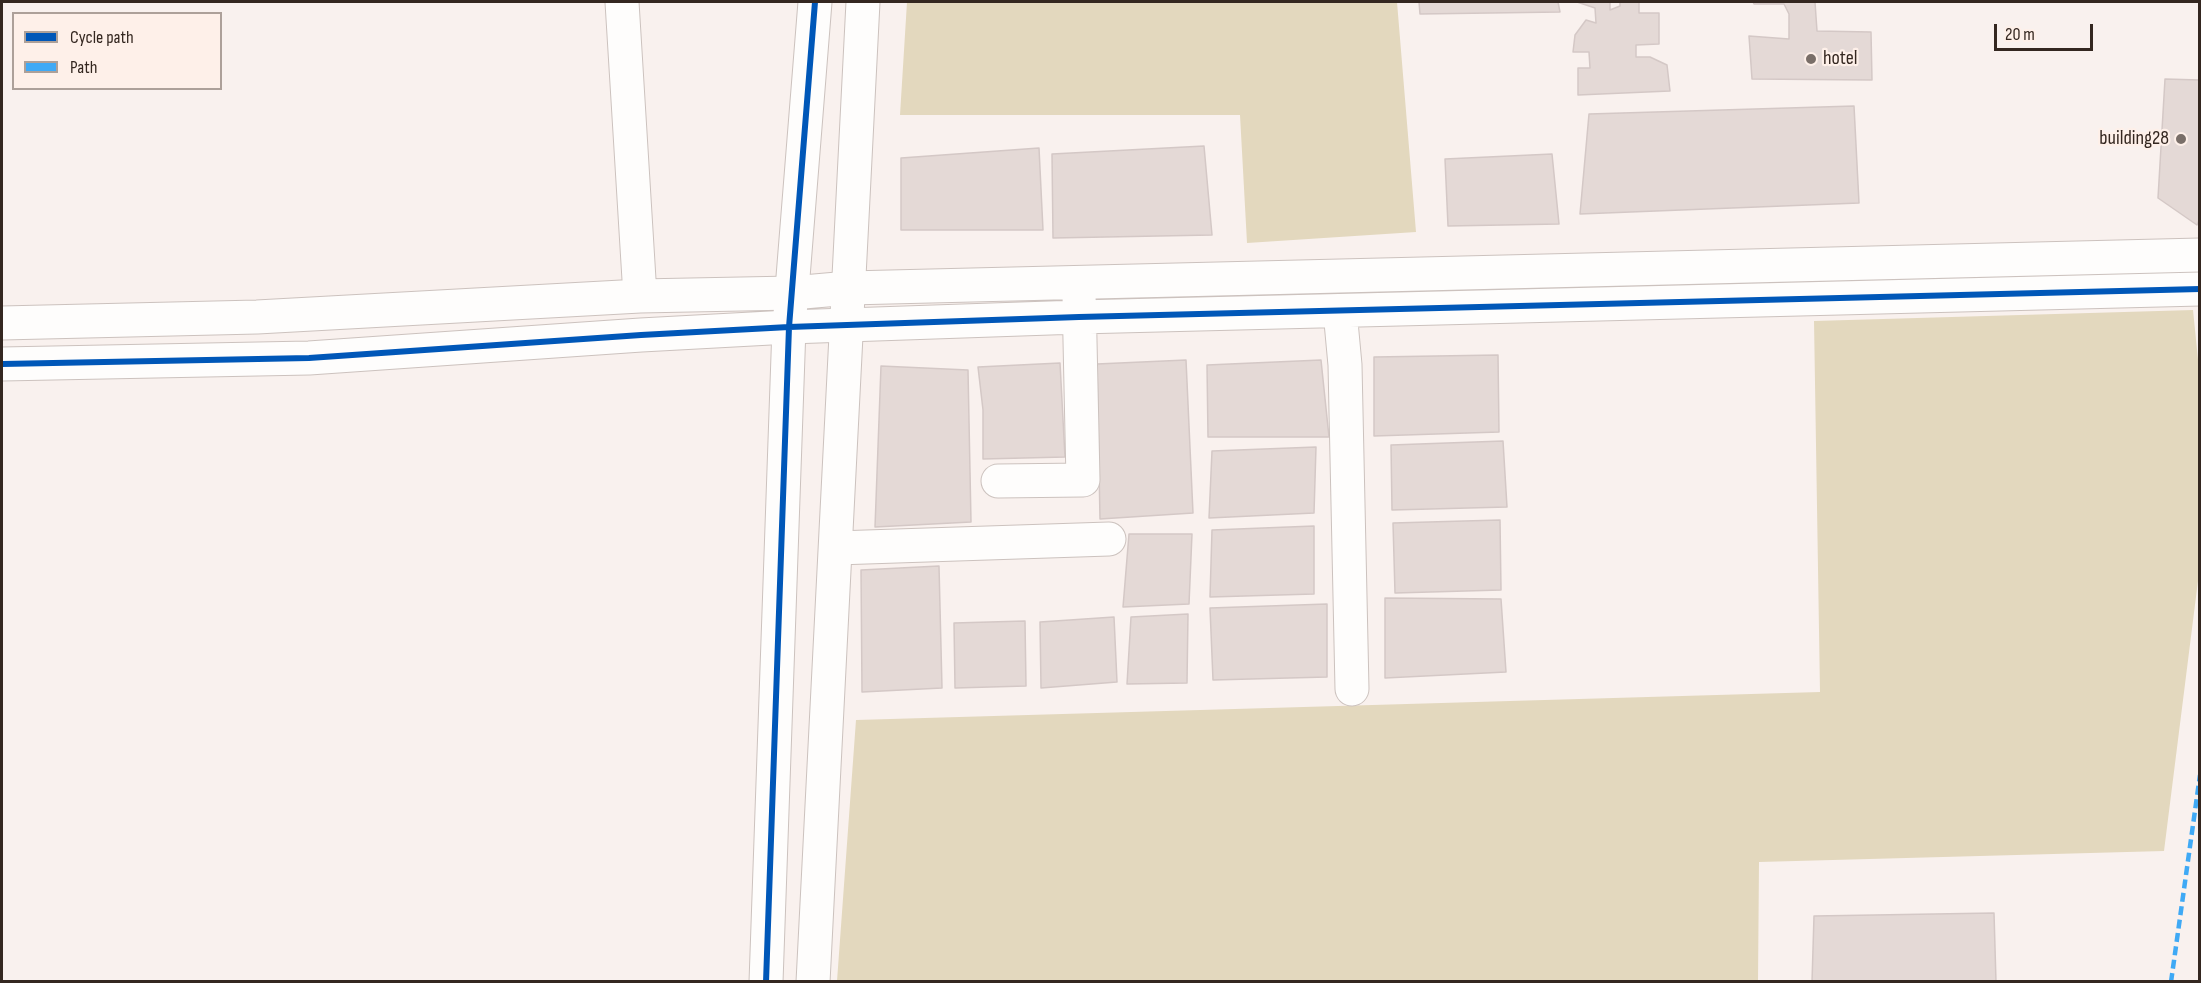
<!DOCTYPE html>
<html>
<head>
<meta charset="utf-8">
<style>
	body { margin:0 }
	#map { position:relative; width:2201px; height:983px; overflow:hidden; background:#f9f1ee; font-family:"Sofia Sans Condensed",sans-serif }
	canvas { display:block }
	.frame { position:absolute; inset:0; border:3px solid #342720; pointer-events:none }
	.legend { position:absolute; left:12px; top:12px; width:210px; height:78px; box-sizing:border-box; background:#fef0e9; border:2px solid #ada099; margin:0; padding:8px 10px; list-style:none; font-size:18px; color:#342720 }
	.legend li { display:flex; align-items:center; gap:12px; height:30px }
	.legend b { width:30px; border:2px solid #ada099 }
	.scale { position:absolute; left:1994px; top:24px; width:99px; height:27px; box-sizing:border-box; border:3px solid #342720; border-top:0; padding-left:8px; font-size:18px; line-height:21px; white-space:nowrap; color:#342720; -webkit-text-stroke:4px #fef0e9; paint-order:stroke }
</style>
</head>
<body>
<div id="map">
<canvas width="2201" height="983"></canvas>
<div class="frame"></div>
<ul class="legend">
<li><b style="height:8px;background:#0057b8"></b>Cycle path</li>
<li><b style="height:8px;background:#3fa9f5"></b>Path</li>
</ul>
<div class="scale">20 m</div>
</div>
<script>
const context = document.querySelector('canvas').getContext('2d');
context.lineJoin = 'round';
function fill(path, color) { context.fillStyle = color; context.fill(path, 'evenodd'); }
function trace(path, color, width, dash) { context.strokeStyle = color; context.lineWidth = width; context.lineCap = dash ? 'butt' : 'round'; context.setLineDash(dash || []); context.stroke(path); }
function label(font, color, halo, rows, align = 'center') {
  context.font = font + ' "Sofia Sans Condensed",sans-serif'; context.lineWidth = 4.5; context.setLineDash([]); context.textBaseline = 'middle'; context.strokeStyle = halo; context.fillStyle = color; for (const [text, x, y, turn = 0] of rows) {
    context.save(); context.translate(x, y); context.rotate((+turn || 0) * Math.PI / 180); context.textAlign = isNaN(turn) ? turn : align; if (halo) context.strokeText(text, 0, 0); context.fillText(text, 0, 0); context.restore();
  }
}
fill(new Path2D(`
	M907 2H1397L1416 232 1247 243 1240 115H900Z
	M2193 310 2200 379V565L2164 851 1759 862 1758 981H837L856 720 1820 692 1814 321Z`), '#e3d8be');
const building = new Path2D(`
	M1419 2H1558L1560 12 1420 14Z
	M1577 2H1610V10L1620 6V2H1658H1639V13H1659V44L1636 45V57H1650L1667 65 1670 91 1578 95V68H1590L1589 52H1573L1575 35 1586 20 1596 23 1595 8Z
	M1753 2H1815L1817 31 1871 32 1872 80 1752 79 1749 36 1789 39V14L1784 4H1754Z
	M2165 79 2200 80V218L2197 225 2158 198Z
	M1854 106 1859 203 1580 214 1589 114Z
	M1204 146 1212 235 1053 238 1052 154Z
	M1039 148 1043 230H901V158Z
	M1552 154 1559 224 1448 226 1445 159Z
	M1498 355 1499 432 1374 436V357Z
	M1186 360 1193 513 1100 519 1097 364Z
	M1321 360 1329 437H1208L1207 365Z
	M1060 363 1065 457 983 459V410L978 367Z
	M881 366 968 370 971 522 875 527Z
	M1503 441 1507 507 1392 510 1391 445Z
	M1316 447 1314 513 1209 518 1212 451Z
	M1500 520 1501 590 1395 593 1393 523Z
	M1314 526V594L1210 597 1212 530Z
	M1129 534H1192L1189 604 1123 607Z
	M939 566 942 688 862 692 861 570Z
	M1385 598 1501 599 1506 672 1385 678Z
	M1327 604V677L1213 680 1210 608Z
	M1188 614 1187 683 1127 684 1131 617Z
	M1114 617 1117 682 1041 688 1040 622Z
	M1025 621 1026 686 955 688 954 623Z
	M1994 913 1996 982H1812L1814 916Z`);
fill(building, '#e4d9d6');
trace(building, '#d4c8c6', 1.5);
const minor = new Path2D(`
	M622 2 640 296
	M1340 311 1345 365 1352 689
	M2 323 257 317 640 296 792 293 849 288 2200 255
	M2 364 309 358 641 335 789 327 1079 317 2200 289
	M998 481 1083 480 1079 294
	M836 548 1109 539`);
const tertiary = new Path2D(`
	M766 982 789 327 815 2
	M813 982 863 2`);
trace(minor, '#ccc2be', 35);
trace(tertiary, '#ccc2be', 35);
trace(minor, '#fefdfc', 33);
trace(tertiary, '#fefdfc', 33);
trace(new Path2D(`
	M2171 982 2200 775`), '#3fa9f5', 4.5, [9, 4.5]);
trace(new Path2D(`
	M2 364 309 358 641 335 789 327 1079 317 2200 289
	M766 982 789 327 815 2`), '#0057b8', 6);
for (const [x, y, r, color] of [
	[1811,59,6,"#796e68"],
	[2181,139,6,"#796e68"]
]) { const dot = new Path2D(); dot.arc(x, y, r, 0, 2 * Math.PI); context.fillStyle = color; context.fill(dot); trace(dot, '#fef0e9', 2); }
label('20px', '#342720', '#fef0e9', [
	["hotel",1823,59],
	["building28",2169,139,"right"]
], 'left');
</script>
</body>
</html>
